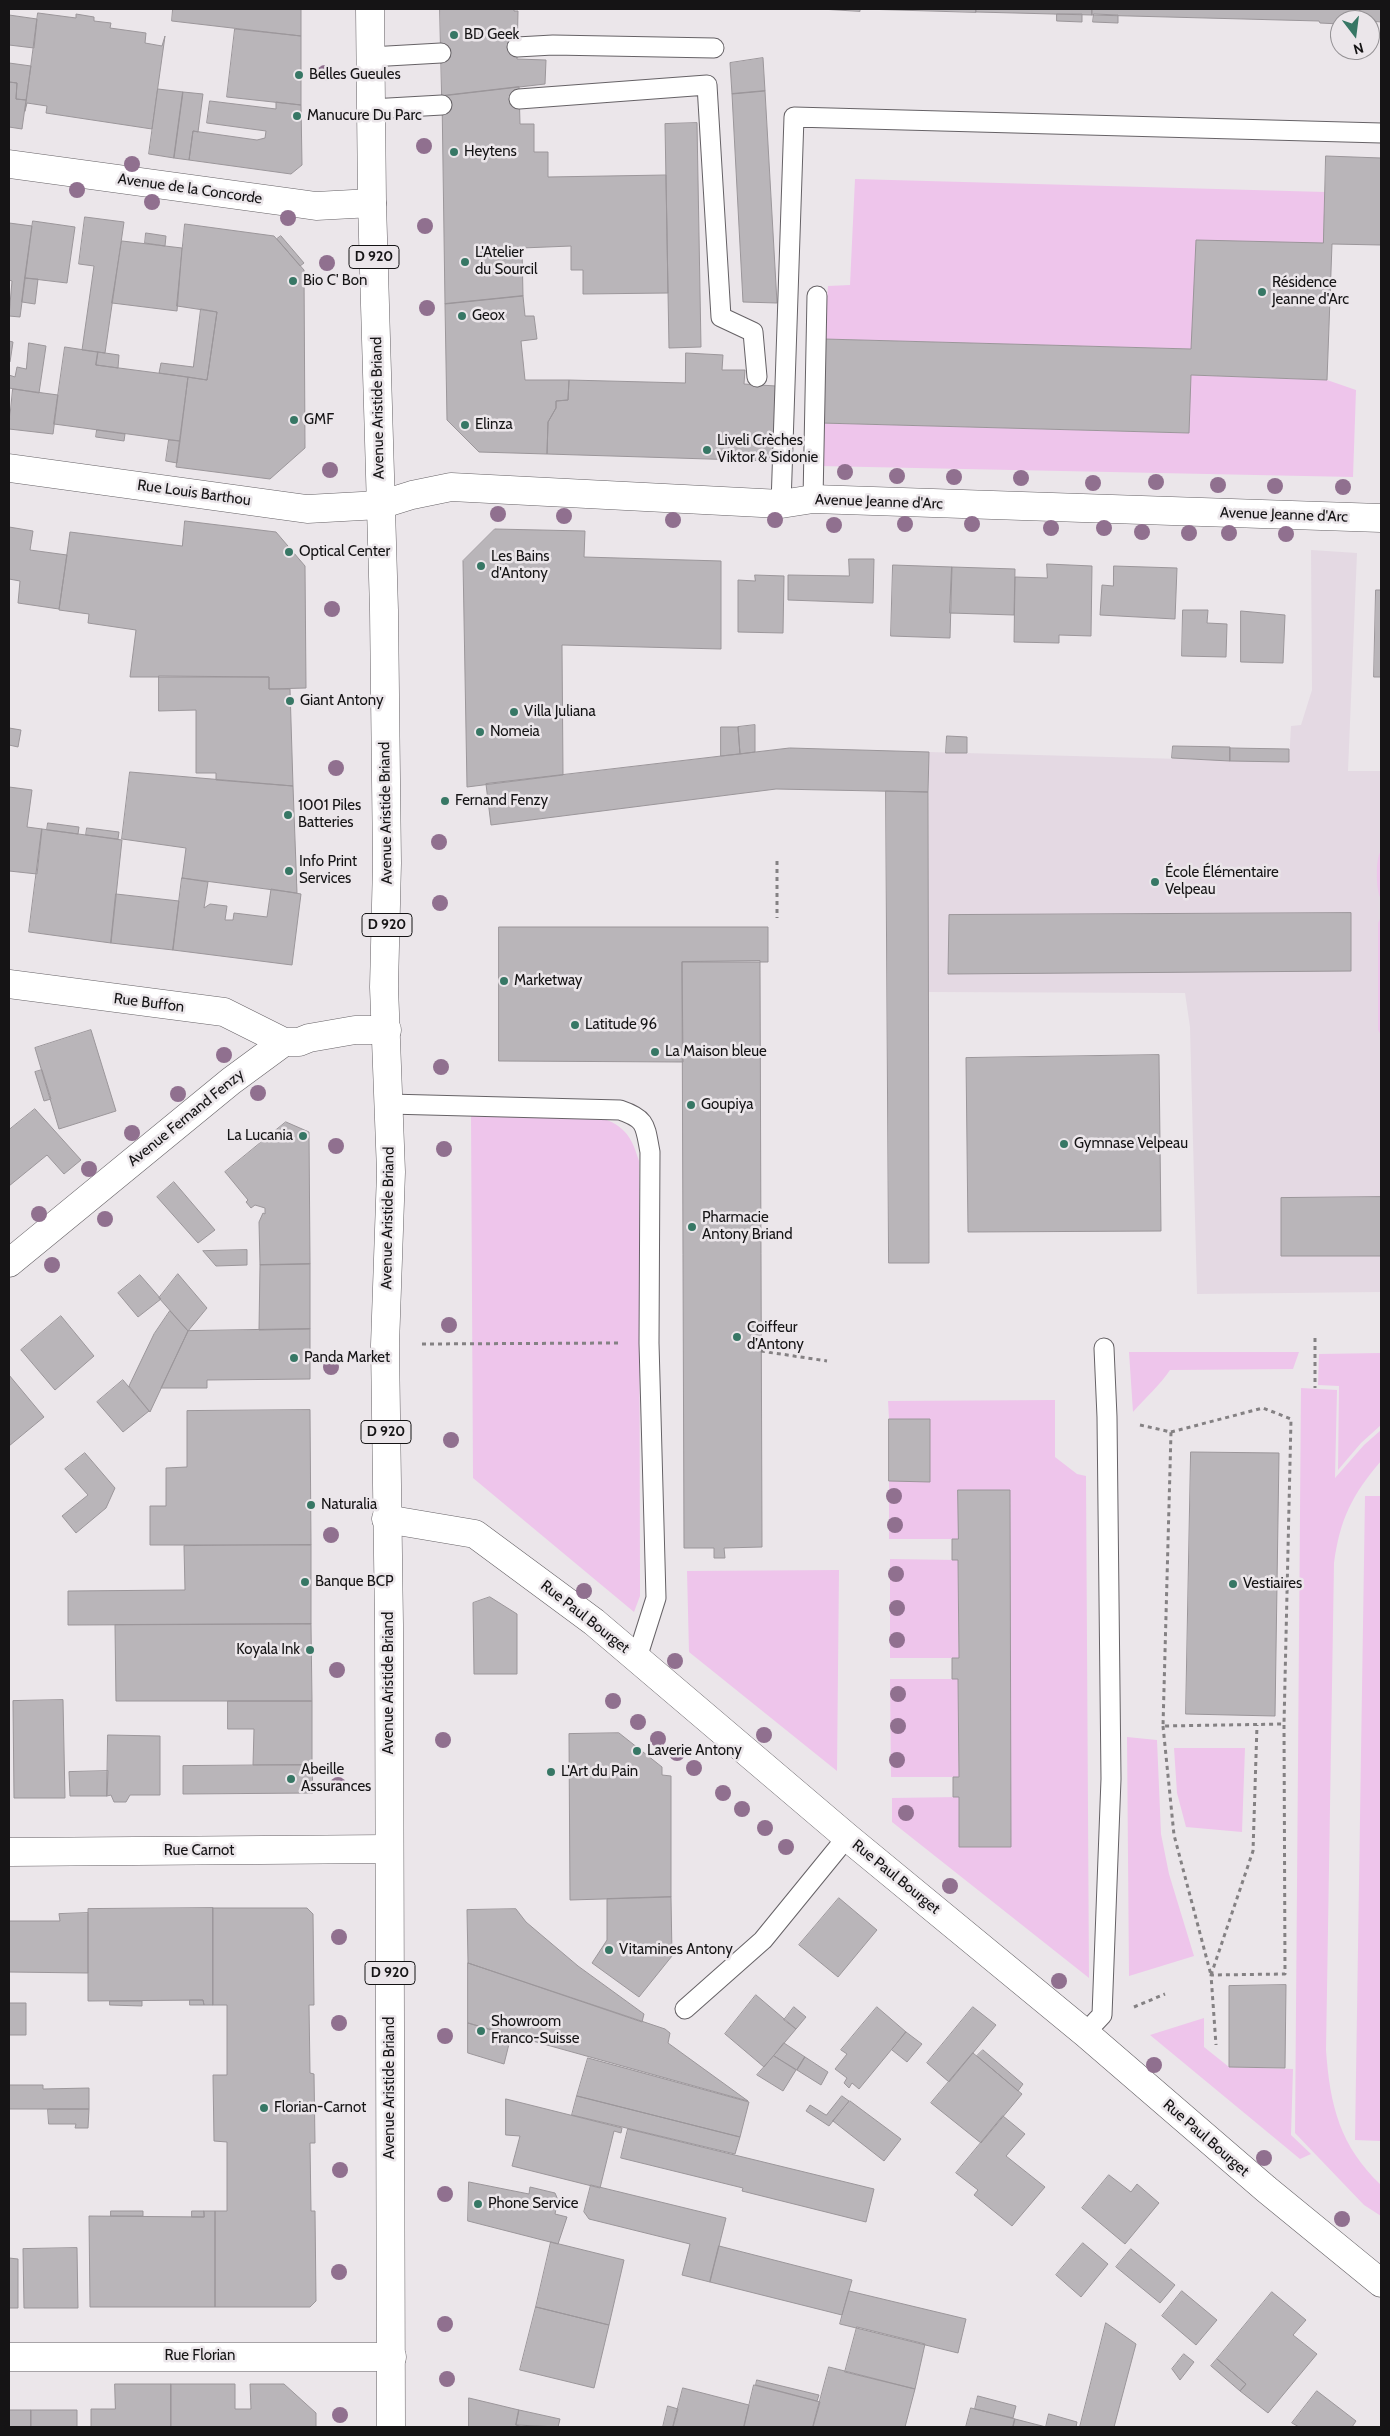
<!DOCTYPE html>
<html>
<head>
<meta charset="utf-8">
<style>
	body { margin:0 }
	#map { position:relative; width:1390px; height:2436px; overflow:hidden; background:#ebe6ea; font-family:Cabin,sans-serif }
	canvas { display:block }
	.frame { position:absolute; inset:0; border:10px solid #151415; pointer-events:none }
	.north { position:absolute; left:1330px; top:10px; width:50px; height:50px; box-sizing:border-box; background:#ebe6ea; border:1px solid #959295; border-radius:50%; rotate:165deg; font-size:14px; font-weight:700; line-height:20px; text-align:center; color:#151415 }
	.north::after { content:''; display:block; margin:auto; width:18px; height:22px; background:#377765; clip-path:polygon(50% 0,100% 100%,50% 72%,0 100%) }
</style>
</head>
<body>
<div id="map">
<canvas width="1390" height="2436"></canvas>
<div class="frame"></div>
<div class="north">N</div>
</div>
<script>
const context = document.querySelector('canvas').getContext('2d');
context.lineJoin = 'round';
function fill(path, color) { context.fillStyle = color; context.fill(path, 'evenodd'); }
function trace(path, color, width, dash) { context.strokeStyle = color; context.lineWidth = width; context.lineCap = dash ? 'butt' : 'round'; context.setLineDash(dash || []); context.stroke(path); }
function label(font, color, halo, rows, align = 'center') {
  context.font = font + ' Cabin,sans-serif'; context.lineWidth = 5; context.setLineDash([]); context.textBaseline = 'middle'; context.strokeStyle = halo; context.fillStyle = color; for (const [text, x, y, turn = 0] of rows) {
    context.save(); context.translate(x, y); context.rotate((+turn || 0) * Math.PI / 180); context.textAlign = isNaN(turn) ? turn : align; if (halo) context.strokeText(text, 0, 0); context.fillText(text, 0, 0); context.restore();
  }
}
fill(new Path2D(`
	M1311 550 1357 553 1348 771H1381V1292L1197 1294 1190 1027 1185 993 929 992V752L1289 762 1291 726 1301 725 1312 690Z`), '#e4d9e3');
fill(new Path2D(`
	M855 179 1325 192 1323 243 1191 349 824 339 828 286 850 285Z
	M1191 375 1327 380 1356 390 1353 477 819 466 821 423 1188 433Z
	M1381 851V899C1376 893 1375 857 1381 851Z
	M1381 917V1035L1378 1030V923Z
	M471 1116H595C623 1124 631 1134 639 1161L640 1584V1596L634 1612 473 1478Z
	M1129 1352H1299L1293 1369 1170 1370C1160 1385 1145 1398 1133 1412Z
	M1381 1353V1425L1361 1443 1338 1470 1339 1386 1318 1385 1319 1354Z
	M1301 1388 1337 1390 1335 1478 1364 1445 1381 1430V1461C1352 1495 1340 1519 1334 1563L1326 2050C1330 2106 1340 2146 1381 2185V2216L1364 2205 1295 2133Z
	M1055 1400V1457L1077 1474 1086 1476 1089 1978 892 1822V1798L959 1797V1847H1011L1010 1490H958V1539H889V1481H930V1420L889 1419 888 1401Z
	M1365 1496H1381V2141L1355 2140Z
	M890 1559 958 1560 959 1658H890Z
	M839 1570 837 1771 689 1652 687 1571Z
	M890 1679H958L959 1777H891Z
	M1127 1737 1157 1740 1161 1834 1169 1874 1194 1956 1129 1976Z
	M1174 1748H1245L1242 1832 1186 1827 1177 1793Z
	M1204 2018V2047L1229 2067 1293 2069 1291 2135 1311 2154 1300 2159 1150 2035Z`), '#eec5eb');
const building = new Path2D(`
	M173 9H301V36L172 21Z
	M440 9H514V11H518L517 59 546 60 545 84 442 96Z
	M821 9H860V11Z
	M863 9H976V12Z
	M976 9H1092V15L976 12Z
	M1092 9H1360V20H1340V24L1320 23 1319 21 1092 15Z
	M1360 9H1381V22L1360 20Z
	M38 13 76 18V14L94 17V21L111 23 110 28 146 33 145 43 162 46 165 36 152 129 46 113 47 106 27 103 25 111Z
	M1057 14H1082V22L1057 21Z
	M1094 14 1118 15V23L1093 22Z
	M9 15 37 19 34 48 9 45Z
	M235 29 301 36V105L227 97Z
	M763 58 765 91 732 94 730 63Z
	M9 63 31 66 26 100 16 99 17 83 9 82Z
	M9 82 17 83 16 99 26 100 22 129 9 127Z
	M519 87 520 124H534V152H548V177L666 175 668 293 583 294V270H571V246L522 248 523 296 445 304 442 96Z
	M158 89 183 92 174 158 149 154Z
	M765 91 777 303 743 302 732 94Z
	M183 92 203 94 198 132 193 131 189 160 174 158Z
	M210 101 276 109V102L301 105 302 165 291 174 189 160 193 131 257 140 265 138 266 131 207 123Z
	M697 123 701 347 669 348 665 124Z
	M1326 156 1381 158V245L1332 244 1327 380 1191 375 1189 433 821 423 824 339 1191 349 1196 240 1323 243Z
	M85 217 124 222 105 353 82 350 94 266 79 264Z
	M33 221 75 227 67 283 25 278Z
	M9 223 32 226 20 317 9 316 12 281 9 280Z
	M185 224 274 236 304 270 305 448 270 479 176 467 188 377 207 380 217 312 177 306Z
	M146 233 166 236 165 246 145 243Z
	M281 236 304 263 300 266 277 239Z
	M122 241 182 248 177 311 112 303Z
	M25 278 38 279 35 304 22 302Z
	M523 296 525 316H534L537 339 521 341 525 380H569L568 400 556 401V408L548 422 547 454 479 452 447 420 445 304Z
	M201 309 217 312 207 380 159 373 161 363 193 367Z
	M9 341 13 342 10 362H9Z
	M29 343 46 346 39 393 9 388V375L15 377 17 367 26 369Z
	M65 347 98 352 96 365 188 377 180 441 54 424Z
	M98 352 119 355 118 368 96 365Z
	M686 353 723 355 722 370H745L744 384 776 386 773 461 547 454 548 422 556 408V401L568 400 569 380 685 383Z
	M13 389 58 395 53 434 9 429Z
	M97 430 125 434 124 441 96 437Z
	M169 440 180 441 177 463 166 461Z
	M185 521 276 532 305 566 306 688 269 689V677H130L136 630 88 623 89 614 59 610 70 532 182 546Z
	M9 527 33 531 30 550 67 555 59 609 18 603 20 581 9 579Z
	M495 529 585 531 584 557 721 561V649L562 645 563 775 467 787 463 561Z
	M849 559H874L873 603 788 600V575L849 576Z
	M1047 564 1092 566 1091 636 1059 635V643L1014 642 1015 577 1047 578Z
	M893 565 952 567 950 638 891 636Z
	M1114 566 1177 568 1175 619 1100 615 1102 585 1113 586Z
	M952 567 1015 569 1014 615 950 613Z
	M755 575 784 576 783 633 738 632V580L755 581Z
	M1376 590H1381V677H1374Z
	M1183 610H1208L1207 623 1227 624 1226 657 1182 656Z
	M1241 611 1285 615 1283 663 1241 662Z
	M159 676 269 677V689H290L293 786 216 780V773H196V710L159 711Z
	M755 725V752L740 754 738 727Z
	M721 727H738L740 754 721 756Z
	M9 728 21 730 18 747 9 745Z
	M947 736 967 737V753H946Z
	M1173 746 1230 747V761L1172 758Z
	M790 748 929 752 928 792 776 789 491 825 486 784Z
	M1230 748 1289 749V762L1230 761Z
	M130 772 293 786 297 893 182 878 186 848 122 839Z
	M9 787 32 790 27 827 42 829 37 874 9 871Z
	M886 791 928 792 929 1263H889Z
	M48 823 79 827 78 834 47 830Z
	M87 828 119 832 118 839 86 835Z
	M42 829 122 840 111 943 29 932Z
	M182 878 208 882 204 908 210 904 227 906 225 920H233L234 913 267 917 271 889 301 894 292 965 173 950Z
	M116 894 179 901 173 950 111 943Z
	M1351 913V971L948 974 949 915Z
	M499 927H768V962H682L683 1062 499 1061Z
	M760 961 762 1547 724 1548 725 1558H714V1548H684L682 962Z
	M91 1030 116 1111 59 1129 35 1048Z
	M1159 1055 1161 1231 968 1232 966 1058Z
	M42 1070 51 1099 44 1101 35 1072Z
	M35 1109 81 1160 64 1174 47 1155 9 1186V1130Z
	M286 1122 309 1132 310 1264 260 1265 259 1222 263 1213 265 1214V1208L255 1205 251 1208 246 1202 248 1200 225 1172Z
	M174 1182 215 1230 198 1243 157 1197Z
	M1381 1197V1256H1281V1198Z
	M247 1250V1265L216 1266 203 1251Z
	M310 1264V1329L259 1330 260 1265Z
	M178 1274 207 1308 188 1331 159 1298Z
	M140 1275 161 1299 138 1317 118 1293Z
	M170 1311 188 1331 150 1412 129 1386 154 1334Z
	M61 1316 94 1356 55 1390 21 1350Z
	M310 1329V1379L207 1380V1388H161L188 1331Z
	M9 1375 44 1417 9 1446Z
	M123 1380 149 1411 123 1432 97 1402Z
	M310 1410 311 1545H150V1506H166V1468L187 1467V1411Z
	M889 1419H930V1482L889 1481Z
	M1191 1452 1279 1453 1275 1716 1186 1714Z
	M85 1453 115 1488 106 1508 76 1533 62 1516 88 1495 65 1469Z
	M958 1490H1010L1011 1847H959V1797H953V1777H959L958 1679H952V1658H959L958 1560H952V1539H958Z
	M311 1545V1624L68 1625V1591L185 1590 184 1546Z
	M490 1597 517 1614V1674H474L473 1603Z
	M311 1624 312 1701H116L115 1625Z
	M63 1700 65 1798H14L13 1701Z
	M228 1701H312V1765H253L254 1729H228Z
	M619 1733 662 1767V1775L671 1776V1897L570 1900 569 1734Z
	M108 1735 160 1736V1795H130L126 1802H114L111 1795 107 1796Z
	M312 1765 313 1793 183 1794V1766Z
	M108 1771 107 1796H70L69 1772Z
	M671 1897 672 1956 639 1997 592 1963 607 1940V1899Z
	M839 1898 877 1930 838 1977 799 1945Z
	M213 1908H307L313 1914 314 2005H309L310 2073 314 2074 315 2143H310L311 2211H315L316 2301 310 2307H215V2211H227V2142L214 2141 213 2075H227V2005H213Z
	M213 1908V2005H204L203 2000 88 2001V1909Z
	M516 1909 526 1922 578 1966 644 2014 642 2022 468 1963 467 1910Z
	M88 1913V1973L9 1972V1921H60L59 1914Z
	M468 1963 665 2029 670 2033 668 2043 748 2101 468 2023Z
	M1286 1985 1285 2068 1229 2067V1986Z
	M756 1995 796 2029 764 2067 725 2034Z
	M190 2000H203L204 2005H190Z
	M110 2001H142V2006L110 2005Z
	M9 2003H26V2035H9Z
	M794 2007 806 2017 796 2029 784 2020Z
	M877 2007 906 2032 859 2089 852 2083 849 2088 844 2083 847 2078 835 2069 847 2054 841 2050Z
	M973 2007 996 2025 949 2082 927 2063Z
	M468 2023 511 2036 504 2064 468 2053Z
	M906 2032 922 2044 907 2062 892 2050Z
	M784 2043 805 2057 797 2070 774 2056Z
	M983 2050 1023 2084 1018 2091 977 2056Z
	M973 2053 1022 2094 981 2143 931 2103Z
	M774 2056 796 2070 783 2091 757 2075Z
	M805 2057 828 2072 821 2085 797 2070Z
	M588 2058 749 2102 740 2137 577 2096Z
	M9 2085H43V2089L89 2088V2109H9Z
	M577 2096 740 2137 735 2154 572 2115Z
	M842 2096 849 2101 829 2126 806 2111 810 2105 826 2115Z
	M506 2099 622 2128 621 2133 614 2131 600 2188 512 2166 520 2136 506 2135Z
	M850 2101 901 2139 884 2161 833 2121Z
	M48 2109H89L88 2128H75L76 2124H49Z
	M1003 2116 1025 2134 1006 2156 1045 2187 1012 2226 974 2195 978 2190 956 2173Z
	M628 2129 874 2189 866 2222 742 2191 743 2188 621 2158Z
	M1109 2175 1131 2192 1137 2184 1159 2203 1125 2244 1082 2208Z
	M469 2182 529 2194 530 2187 555 2193 558 2200 555 2214 567 2217 558 2244 468 2221Z
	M591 2185 726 2218 710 2282 682 2275 690 2244 589 2219 584 2212Z
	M111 2211H143V2216H111Z
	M192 2211H204V2217H192Z
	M204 2211H215V2307H90L89 2216 204 2217Z
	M551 2242 624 2260 609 2325 536 2307Z
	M1083 2243 1108 2264 1081 2297 1056 2275Z
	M719 2246 852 2280 842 2315 710 2282Z
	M77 2248 78 2308H24L23 2249Z
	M1131 2249 1175 2285 1160 2303 1116 2267Z
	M9 2258 18 2259V2308H9Z
	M849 2291 966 2319 958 2353 840 2324Z
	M1182 2291 1217 2320 1196 2345 1162 2316Z
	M1272 2292 1306 2320 1293 2335 1317 2354 1268 2413 1240 2391 1246 2384 1217 2359Z
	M536 2307 609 2325 594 2388 520 2370Z
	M1106 2323 1136 2344 1114 2427H1080Z
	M857 2327 925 2344 915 2389 845 2372Z
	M1184 2354 1194 2362 1180 2380 1172 2369Z
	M1217 2359 1246 2384 1240 2391 1211 2366Z
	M829 2367 915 2389 905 2427H813Z
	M757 2380 819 2395 817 2401 756 2385Z
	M115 2384H171V2427H91V2409H115Z
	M171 2384H235V2409H251L250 2384H284L316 2413V2427H171Z
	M754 2385 820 2402 813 2427H744Z
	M683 2388 749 2405 744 2427H673Z
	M1317 2391 1356 2421 1352 2427H1299L1292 2423Z
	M978 2396 1016 2406 1013 2418 975 2409Z
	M469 2398 519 2410 516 2425 523 2427H469Z
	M668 2406 678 2409 673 2427H663Z
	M971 2408 1015 2419 1013 2427H966Z
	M9 2410H31V2427H9Z
	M31 2410H77V2427H31Z
	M519 2410 560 2419 558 2427 516 2425Z
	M1049 2414 1077 2422 1076 2427H1046Z
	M1015 2419 1046 2427H1047H1013Z`);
fill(building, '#b9b5b9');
trace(building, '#9b969a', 1);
const service = new Path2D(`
	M517 47 553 45 714 48
	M370 57 441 53
	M519 99 707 85 721 317 753 332 757 377
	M371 109 442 105
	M813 499 817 296
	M781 504 794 117 1381 133
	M389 1104 620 1110C647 1119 645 1126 650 1152L649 1343 656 1598 637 1658
	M685 2009 763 1940 847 1837
	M1085 2033 1102 2015 1111 1779 1107 1417 1104 1348`);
const minor = new Path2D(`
	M9 164 302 204 316 206 372 203
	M9 468 307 509 380 505 412 495 451 487 781 504 813 499 1381 518
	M9 984 224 1012 284 1042
	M9 1263 231 1081 284 1042H299L309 1038 355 1030H387
	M386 1519 475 1534 594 1622 847 1837 1085 2033 1266 2189 1381 2283
	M9 1852 388 1849
	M9 2357H392`);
const primary = new Path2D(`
	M370 9 372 203 384 610 387 863 384 987 391 1172 385 1345 389 1625 391 2427`);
trace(service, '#666266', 21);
trace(minor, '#666266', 29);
trace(primary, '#666266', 29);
trace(new Path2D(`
	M777 861V918
	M1315 1338V1388
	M422 1344 618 1343
	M761 1351 827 1361
	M1140 1425 1171 1432 1163 1726 1284 1724 1285 1974 1211 1975 1216 2045
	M1171 1432 1263 1408 1291 1419 1284 1724
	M1163 1726 1174 1835 1211 1975
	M1211 1975 1253 1851 1257 1725
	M1134 2007 1165 1994`), '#848183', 3, [4, 4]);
trace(service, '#fff', 19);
trace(minor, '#fff', 28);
trace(primary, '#fff', 28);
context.fillStyle = '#90708f';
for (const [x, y] of [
	[325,73],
	[424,146],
	[132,164],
	[77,190],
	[152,202],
	[288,218],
	[425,226],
	[327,263],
	[427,308],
	[330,470],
	[845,472],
	[897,476],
	[954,477],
	[1021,478],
	[1156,482],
	[1093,483],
	[1218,485],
	[1275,486],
	[1343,487],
	[498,514],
	[564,516],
	[673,520],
	[775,520],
	[905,524],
	[972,524],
	[834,525],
	[1051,528],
	[1104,528],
	[1142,532],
	[1189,533],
	[1229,533],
	[1286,534],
	[332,609],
	[336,768],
	[439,842],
	[440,903],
	[224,1055],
	[441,1067],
	[258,1093],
	[178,1094],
	[132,1133],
	[336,1146],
	[444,1149],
	[89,1169],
	[39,1214],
	[105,1219],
	[52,1265],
	[449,1325],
	[331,1367],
	[451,1440],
	[894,1496],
	[895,1525],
	[331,1535],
	[896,1574],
	[584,1591],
	[897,1608],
	[897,1640],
	[675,1661],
	[337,1670],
	[898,1694],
	[613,1701],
	[638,1722],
	[898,1726],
	[764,1735],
	[658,1739],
	[443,1740],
	[677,1753],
	[897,1760],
	[694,1768],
	[338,1785],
	[723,1793],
	[742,1809],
	[906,1813],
	[765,1828],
	[786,1847],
	[950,1886],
	[339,1937],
	[1059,1981],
	[339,2023],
	[445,2036],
	[1154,2065],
	[1264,2158],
	[340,2170],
	[445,2194],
	[1342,2219],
	[339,2272],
	[445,2324],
	[447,2379],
	[340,2415]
]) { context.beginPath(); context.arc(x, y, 8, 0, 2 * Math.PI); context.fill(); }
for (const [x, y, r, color] of [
	[454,35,5,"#377765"],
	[299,75,5,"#377765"],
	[297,116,5,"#377765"],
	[454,152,5,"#377765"],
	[465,262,5,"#377765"],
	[293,281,5,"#377765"],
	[1262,292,5,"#377765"],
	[462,316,5,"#377765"],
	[294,420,5,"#377765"],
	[465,425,5,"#377765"],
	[707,450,5,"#377765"],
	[289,552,5,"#377765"],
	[481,566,5,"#377765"],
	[290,701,5,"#377765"],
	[514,712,5,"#377765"],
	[480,732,5,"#377765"],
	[445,801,5,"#377765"],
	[288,815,5,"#377765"],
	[289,871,5,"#377765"],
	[1155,882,5,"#377765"],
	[504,981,5,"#377765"],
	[575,1025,5,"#377765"],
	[655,1052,5,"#377765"],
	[691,1105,5,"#377765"],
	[303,1136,5,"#377765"],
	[1064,1144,5,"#377765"],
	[692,1227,5,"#377765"],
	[737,1337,5,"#377765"],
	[294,1358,5,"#377765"],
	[311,1505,5,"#377765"],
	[305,1582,5,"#377765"],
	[1233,1584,5,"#377765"],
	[310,1650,5,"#377765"],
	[637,1751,5,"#377765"],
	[551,1772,5,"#377765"],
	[291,1779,5,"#377765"],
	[609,1950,5,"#377765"],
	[481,2031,5,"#377765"],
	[264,2108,5,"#377765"],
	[478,2204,5,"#377765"]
]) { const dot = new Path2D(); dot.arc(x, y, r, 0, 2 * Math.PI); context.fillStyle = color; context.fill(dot); trace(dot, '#ebe6ea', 2); }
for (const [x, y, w] of [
	[374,257,50],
	[387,925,50],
	[386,1432,50],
	[390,1973,50]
]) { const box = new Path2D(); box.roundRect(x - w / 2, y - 11.5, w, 23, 4); context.fillStyle = '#ebe6ea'; context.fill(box); trace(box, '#151415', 1); }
label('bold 14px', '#151415', null, [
	["D 920",374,257],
	["D 920",387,925],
	["D 920",386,1432],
	["D 920",390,1973]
]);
label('15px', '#151415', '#ebe6ea', [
	["BD Geek",464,35],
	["Belles Gueules",309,75],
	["Manucure Du Parc",307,116],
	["Heytens",464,152],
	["L'Atelier",475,253],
	["du Sourcil",475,270],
	["Bio C' Bon",303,281],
	["Résidence",1272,283],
	["Jeanne d'Arc",1272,300],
	["Geox",472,316],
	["GMF",304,420],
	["Elinza",475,425],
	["Liveli Crèches",717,441],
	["Viktor & Sidonie",717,458],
	["Optical Center",299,552],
	["Les Bains",491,557],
	["d'Antony",491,574],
	["Giant Antony",300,701],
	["Villa Juliana",524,712],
	["Nomeia",490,732],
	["Fernand Fenzy",455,801],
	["1001 Piles",298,806],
	["Batteries",298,823],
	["Info Print",299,862],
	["Services",299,879],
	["École Élémentaire",1165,873],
	["Velpeau",1165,890],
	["Marketway",514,981],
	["Latitude 96",585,1025],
	["La Maison bleue",665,1052],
	["Goupiya",701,1105],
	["La Lucania",293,1136,"right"],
	["Gymnase Velpeau",1074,1144],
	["Pharmacie",702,1218],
	["Antony Briand",702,1235],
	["Coiffeur",747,1328],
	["d’Antony",747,1345],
	["Panda Market",304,1358],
	["Naturalia",321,1505],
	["Banque BCP",315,1582],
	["Vestiaires",1243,1584],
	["Koyala Ink",300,1650,"right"],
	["Laverie Antony",647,1751],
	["Abeille",301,1770],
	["Assurances",301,1787],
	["L'Art du Pain",561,1772],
	["Vitamines Antony",619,1950],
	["Showroom",491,2022],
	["Franco-Suisse",491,2039],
	["Florian-Carnot",274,2108],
	["Phone Service",488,2204]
], 'left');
label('15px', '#151415', '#ebe6ea', [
	["Avenue de la Concorde",190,189,8],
	["Avenue Aristide Briand",378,408,-91],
	["Rue Louis Barthou",194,493,8],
	["Avenue Jeanne d'Arc",879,502,2],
	["Avenue Jeanne d'Arc",1284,515,2],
	["Avenue Aristide Briand",386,813,-91],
	["Rue Buffon",149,1003,7],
	["Avenue Fernand Fenzy",186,1118,-39],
	["Avenue Aristide Briand",388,1218,-89],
	["Rue Paul Bourget",585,1617,38],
	["Avenue Aristide Briand",389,1683,-90],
	["Rue Carnot",199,1851],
	["Rue Paul Bourget",896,1877,39],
	["Avenue Aristide Briand",390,2088,-90],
	["Rue Paul Bourget",1206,2138,41],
	["Rue Florian",200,2356]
]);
</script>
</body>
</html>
